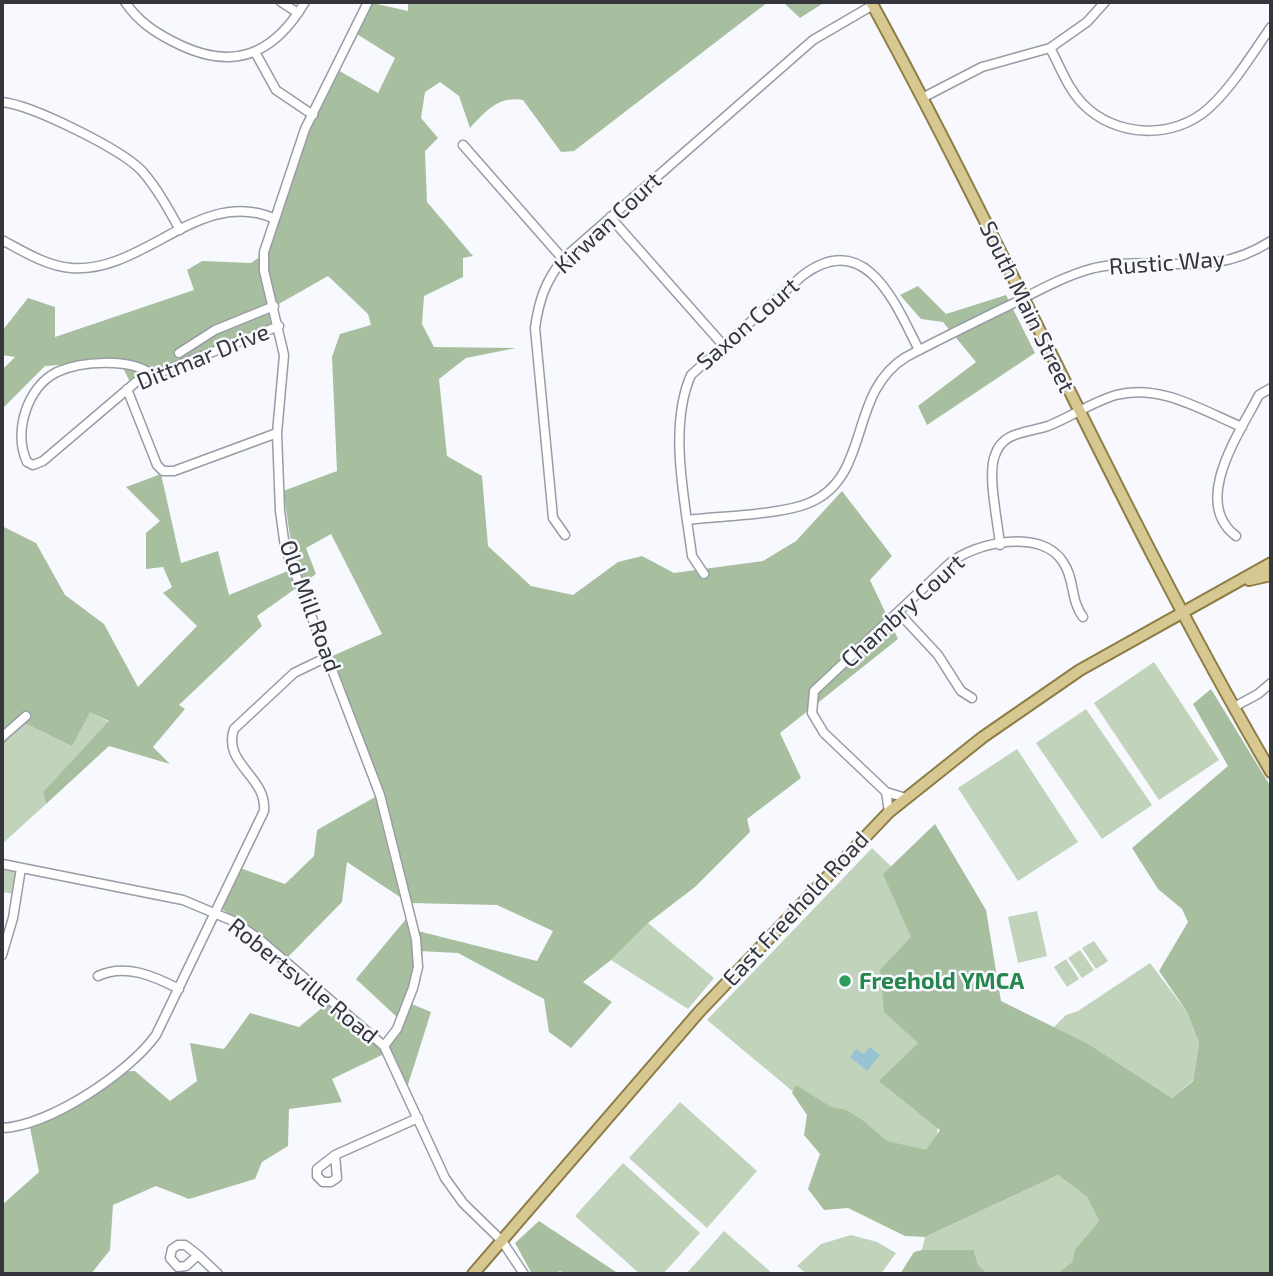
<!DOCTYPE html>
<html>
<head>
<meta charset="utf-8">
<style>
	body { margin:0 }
	#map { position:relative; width:1273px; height:1276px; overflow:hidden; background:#f7f9ff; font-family:"Exo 2",sans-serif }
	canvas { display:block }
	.frame { position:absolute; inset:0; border:4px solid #35363b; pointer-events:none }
</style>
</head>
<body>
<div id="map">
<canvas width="1273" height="1276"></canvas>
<div class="frame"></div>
</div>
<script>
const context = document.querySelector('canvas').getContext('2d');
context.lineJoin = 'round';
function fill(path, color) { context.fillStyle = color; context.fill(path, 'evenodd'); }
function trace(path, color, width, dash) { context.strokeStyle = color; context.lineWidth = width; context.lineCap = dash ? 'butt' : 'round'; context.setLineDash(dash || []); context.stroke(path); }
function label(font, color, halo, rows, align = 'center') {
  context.font = font + ' "Exo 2",sans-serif'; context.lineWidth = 5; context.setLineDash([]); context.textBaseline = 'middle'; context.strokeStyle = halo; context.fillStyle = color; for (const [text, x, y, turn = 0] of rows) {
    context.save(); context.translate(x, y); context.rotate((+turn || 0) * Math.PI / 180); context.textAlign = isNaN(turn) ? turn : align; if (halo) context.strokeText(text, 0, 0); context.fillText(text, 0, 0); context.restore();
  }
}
fill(new Path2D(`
	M1154 662 1219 760 1159 800 1094 703Z
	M1086 709 1152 805 1102 839 1036 743Z
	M90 711 109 722 43 792 46 804 2 844V749L19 720Z
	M1017 749 1078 842 1018 881 958 788Z
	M872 848 965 938 927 1203 707 1020Z
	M2 861 24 865 20 895 2 892Z
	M1037 911 1047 956 1018 963 1008 917Z
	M648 923 714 978 688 1009 611 960Z
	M1094 941 1108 961 1096 969 1082 948Z
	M1080 950 1094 970 1082 978 1068 958Z
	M1066 959 1079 979 1067 987 1054 967Z
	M1150 963 1187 1012 1199 1043 1193 1080 1172 1098 1090 1045 1053 1028 1066 1015 1078 1011Z
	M680 1102 757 1171 707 1228 629 1158Z
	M623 1163 700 1233 663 1274H640L575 1216Z
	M1058 1175 1087 1197 1099 1221 1075 1249 1072 1262 1056 1274H988L978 1265 974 1250H922L925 1237Z
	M724 1231 773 1274H686Z
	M851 1235 877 1242 896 1253 881 1274H807L797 1266 821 1244Z`), '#c1d3ba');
fill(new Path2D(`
	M368 2 408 11V2H768L574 151 561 152 523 100C498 96 486 111 470 128L459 96 440 82 425 92 421 118 438 138 425 151 427 202 473 256 463 258V277L424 296 422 324 434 347 516 348 466 358 439 379 447 456 482 476 488 546 531 586 573 595 618 562 642 556 674 573 763 561 796 541 842 491 892 556 870 580 898 639 780 733 801 778 747 819 750 832 695 887 648 923 611 960 583 982 612 1002 571 1048 549 1032 544 999 458 953 418 951 407 1002 431 1012 406 1091 388 1052 332 1079 342 1102 289 1109 288 1146 262 1162 255 1179 189 1199 156 1186 113 1205 110 1250 91 1274H2V1205L39 1172 29 1123 115 1072 135 1071 170 1101 197 1081 190 1043 224 1049 250 1013 299 1027 329 1002 381 1043 399 1019 356 979 411 913 414 930 537 961 553 931 497 905 409 903 347 862 342 902 286 959 222 909 240 868 285 884 314 856 317 830 375 797 330 657 382 634 331 534 306 548 316 574 257 616 262 626 179 705 185 709 153 747 170 764 109 746 46 804 43 792 109 721 90 712 72 746 19 720 2 749V526L36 543 65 595 104 624 138 687 197 626 163 593 172 587 163 567 146 569V533L160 521 126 487 161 474 181 563 218 551 229 595 295 568 283 491 337 471 332 357 340 334 371 325 368 314 328 276 277 305 281 323 131 384 121 364 131 360 45 366 2 409V370L15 357 2 355V331L28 298 55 307V337L194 290 187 270 202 261 251 263 264 254 290 164 336 69 378 93 395 58 352 31Z
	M783 2H825L800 18Z
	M918 286 946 314 1006 295 1035 353 927 425 918 406 976 362 943 322 921 319 900 295Z
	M1211 689 1271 787V1274H1056L1072 1262 1075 1249 1099 1221 1087 1197 1058 1175 925 1237 905 1236 848 1208 824 1210 808 1189 820 1154 804 1135 807 1115 792 1093 796 1085 831 1107 846 1110 861 1119 887 1141 926 1150 940 1130 879 1081 918 1043 884 1012 880 970 911 937 883 874 935 824 986 910 1001 1001 1090 1045 1172 1098 1193 1081 1199 1043 1187 1012 1159 971 1188 922 1182 909 1158 889 1132 848 1228 766 1193 704Z
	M539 1221 619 1274H566L560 1271 555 1274H532L515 1243Z
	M922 1250H974L978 1265 988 1274H900L914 1252Z`), '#a8bf9f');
fill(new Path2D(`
	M870 1047 880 1055 867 1071 850 1057 856 1049 864 1054Z`), '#97c3d3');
const minor = new Path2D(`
	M125 2C138 21 154 32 174 42 232 72 273 56 305 2
	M281 2 298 13
	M368 2 305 129 264 252V271L284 355 277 433 280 511 285 547 380 795 416 939 418 967 413 988 397 1029 384 1046
	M1050 48C1060 66 1067 87 1082 103 1115 138 1174 140 1209 108 1233 86 1252 54 1271 27
	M255 52 276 90 313 115
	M924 97 982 67 1050 48 1087 22 1105 2
	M2 102C32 105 121 149 142 171 157 188 169 210 180 230
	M463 145 563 259
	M610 217 723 345
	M2 240C23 251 46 266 71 268 143 274 200 187 273 218
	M179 353 215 330 274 306
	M151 374C130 358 81 361 57 372 27 387 13 432 27 462L33 465 43 461 136 382 279 326
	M127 389 157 465 163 471H174L277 433
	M688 520C721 516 780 515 809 503 872 477 847 393 906 357 942 338 979 320 1016 302 1041 289 1067 275 1094 268 1160 253 1207 282 1271 241
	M565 535 553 518 535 328C539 300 545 282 563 259L813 40 873 5
	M1236 536C1191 502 1239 434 1259 395L1271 388
	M1000 545C998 522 987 475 995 455 1003 431 1027 433 1048 426 1071 417 1092 402 1116 395 1160 383 1203 411 1242 427
	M704 574 692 556C685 501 668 427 691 375L802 276C866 227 896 305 919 350
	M898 612 938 655 961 691 972 698
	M1234 707 1258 694 1271 683
	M2 737 26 716
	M886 792 889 812
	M906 798 886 792 824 733 812 713 814 691 950 563C976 542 1042 528 1063 562 1075 579 1070 600 1083 617
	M2 864 183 900 233 921 258 938 384 1046 445 1178 463 1203 502 1241 524 1274
	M2 955 13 918 21 868
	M98 976C125 963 154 976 179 989
	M2 1128C49 1126 129 1073 156 1035L264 811C267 776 222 764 234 729L294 673 327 657
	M335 1155 418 1118
	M335 1155 337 1178 331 1182H323L317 1176V1169Z
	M178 1245H185L198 1255 186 1266 178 1267 170 1258 172 1249Z
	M198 1255 218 1274`);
const major = new Path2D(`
	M871 2C1010 256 1125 522 1271 772
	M1249 580 1271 575
	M473 1274 699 1012 889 812 983 737 1080 670 1271 563`);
trace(minor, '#999ca5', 11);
trace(major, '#8d7d44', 14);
trace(minor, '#fff', 8);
trace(major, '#d7c892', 10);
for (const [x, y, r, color] of [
	[845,981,7,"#2e9e5b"]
]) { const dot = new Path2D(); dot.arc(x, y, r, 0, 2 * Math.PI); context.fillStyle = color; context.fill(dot); trace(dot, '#f7f9ff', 2.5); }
label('23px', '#35363b', '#f7f9ff', [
	["Kirwan Court",608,223,-43],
	["Rustic Way",1167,263,-4],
	["South Main Street",1027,307,64],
	["Saxon Court",748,324,-41],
	["Dittmar Drive",203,357,-22],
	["Old Mill Road",310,606,70],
	["Chambry Court",903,611,-42],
	["East Freehold Road",796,909,-47],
	["Robertsville Road",303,981,39]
]);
label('bold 23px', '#27864d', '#f7f9ff', [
	["Freehold YMCA",859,981]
], 'left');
</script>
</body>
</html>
